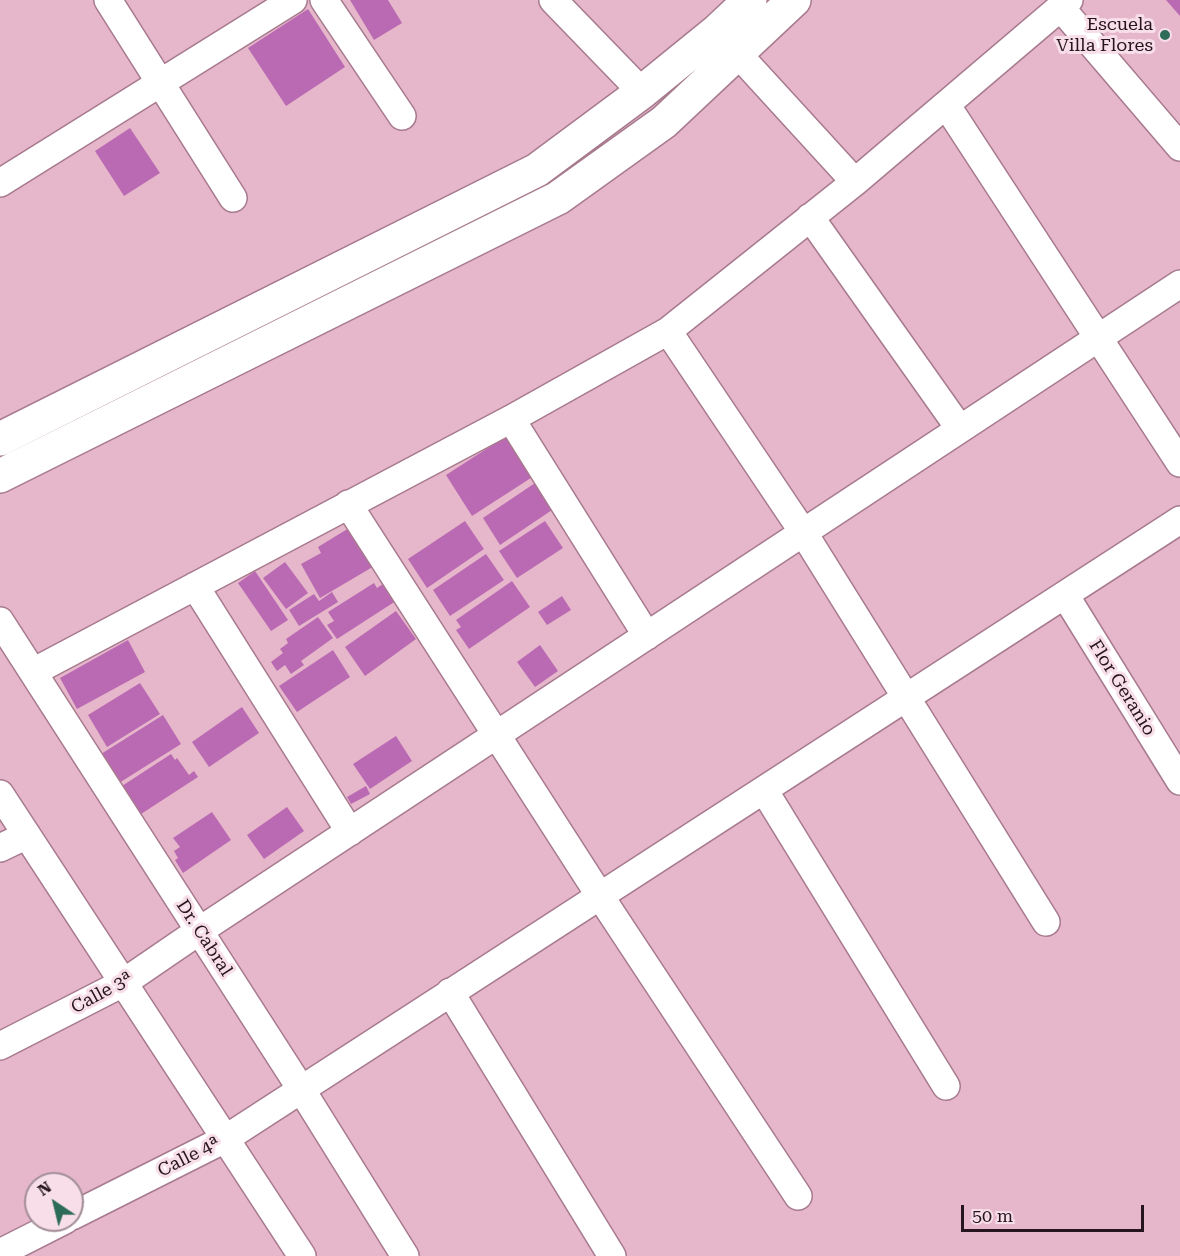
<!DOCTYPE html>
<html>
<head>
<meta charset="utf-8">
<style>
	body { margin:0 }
	#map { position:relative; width:1180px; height:1256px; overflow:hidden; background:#e6b6cb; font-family:"Roboto Serif",serif }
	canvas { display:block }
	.north { position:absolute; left:24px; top:1172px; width:60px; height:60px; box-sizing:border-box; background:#f7dee9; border:2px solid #a38e97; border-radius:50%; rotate:325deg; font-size:16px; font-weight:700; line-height:24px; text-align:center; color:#26151d }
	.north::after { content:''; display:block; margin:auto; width:21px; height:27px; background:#2d6c59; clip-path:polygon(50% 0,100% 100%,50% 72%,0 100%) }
	.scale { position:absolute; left:961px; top:1205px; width:183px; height:27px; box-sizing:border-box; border:3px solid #26151d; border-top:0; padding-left:8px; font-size:18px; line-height:21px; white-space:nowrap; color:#26151d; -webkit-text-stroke:4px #f7dee9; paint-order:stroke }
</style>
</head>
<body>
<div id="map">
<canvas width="1180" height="1256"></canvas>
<div class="north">N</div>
<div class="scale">50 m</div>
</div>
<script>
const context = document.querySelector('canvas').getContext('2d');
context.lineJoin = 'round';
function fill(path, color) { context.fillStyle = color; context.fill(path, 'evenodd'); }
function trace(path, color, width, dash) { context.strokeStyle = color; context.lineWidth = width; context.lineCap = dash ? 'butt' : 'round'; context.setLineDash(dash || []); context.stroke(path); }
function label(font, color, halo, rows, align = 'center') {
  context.font = font + ' "Roboto Serif",serif'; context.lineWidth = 6; context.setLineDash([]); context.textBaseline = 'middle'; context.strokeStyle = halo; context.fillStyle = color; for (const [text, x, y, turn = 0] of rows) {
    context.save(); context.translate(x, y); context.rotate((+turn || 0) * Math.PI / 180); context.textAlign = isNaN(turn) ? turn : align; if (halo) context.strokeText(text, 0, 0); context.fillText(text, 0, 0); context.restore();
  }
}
fill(new Path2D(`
	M350 0H388L402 23 374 40Z
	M1166 0H1180V16Z
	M308 9 345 67 286 106 248 48Z
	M130 128 160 173 124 196 95 151Z
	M508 435 534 476 472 516 446 475Z
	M541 479 558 506 500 545 483 518Z
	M465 521 484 549 427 588 408 559Z
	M545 521 563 548 517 578 499 551Z
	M354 525 376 565 320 598 301 564 321 553 318 547Z
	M486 554 504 580 450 616 433 590Z
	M285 562 308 593 286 609 263 578Z
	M255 571 288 620 271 631 238 583Z
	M387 581 399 599 337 639 327 625 334 621 328 612 374 583 377 588Z
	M512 581 530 607 469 649 456 630 461 627 456 620Z
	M332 592 338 602 299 626 289 610 314 594 319 601Z
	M562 596 571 610 547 625 538 612Z
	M396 611 416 639 365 676 345 647Z
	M318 617 333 638 301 661 304 665 291 674 285 665 277 671 271 662 283 653 280 649 288 643 286 639Z
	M128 640 145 672 77 709 60 678Z
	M540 645 558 671 535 687 517 662Z
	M333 650 350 677 297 712 279 686Z
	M140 683 160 714 107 747 88 715Z
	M242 707 259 733 209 767 192 742Z
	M163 715 181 744 119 783 101 754Z
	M396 736 412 761 370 789 353 764Z
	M171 754 175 760 177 758 189 775 194 771 198 777 141 814 122 786Z
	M366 786 370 794 351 804 347 797Z
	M287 807 304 831 264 859 247 835Z
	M212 812 231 840 183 873 175 860 178 858 174 851 180 847 173 838Z`), '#ba6ab2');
const minor = new Path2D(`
	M108 0 233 198
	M324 0 402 116
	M553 0 642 92
	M1061 8 1180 147
	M737 53 855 182
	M947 106 1180 463
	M0 183 293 0
	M810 217 960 429
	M668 331 803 532 1046 922
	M511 419 647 636
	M348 504 600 896 798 1196
	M195 586 350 832
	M1065 595 1180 781
	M0 621 301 1089 405 1256
	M33 672 511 419 668 331 855 182 1069 0
	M764 790 946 1086
	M0 794 302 1256
	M0 848 27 835
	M450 992 612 1256
	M0 1046 123 983 199 931 1180 284
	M72 1216 225 1139 1180 520
	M0 1253 65 1220`);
const major = new Path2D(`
	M0 439 537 170 642 92 717 31 750 0
	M0 476 558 198 664 122 794 0`);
trace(minor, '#a77a8e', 30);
trace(major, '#a77a8e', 36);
trace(minor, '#fff', 27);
trace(major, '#fff', 33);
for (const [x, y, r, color] of [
	[1165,35,6,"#2d6c59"]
]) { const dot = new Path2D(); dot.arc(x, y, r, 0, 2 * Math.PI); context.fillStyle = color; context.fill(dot); trace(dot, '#f7dee9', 2); }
label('18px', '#26151d', '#f7dee9', [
	["Escuela",1153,25],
	["Villa Flores",1153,46]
], 'right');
label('18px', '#26151d', '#f7dee9', [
	["Flor Geranio",1122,688,58],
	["Dr. Cabral",204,938,57],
	["Calle 3ª",102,993,-29],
	["Calle 4ª",189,1157,-27]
]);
</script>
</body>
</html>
